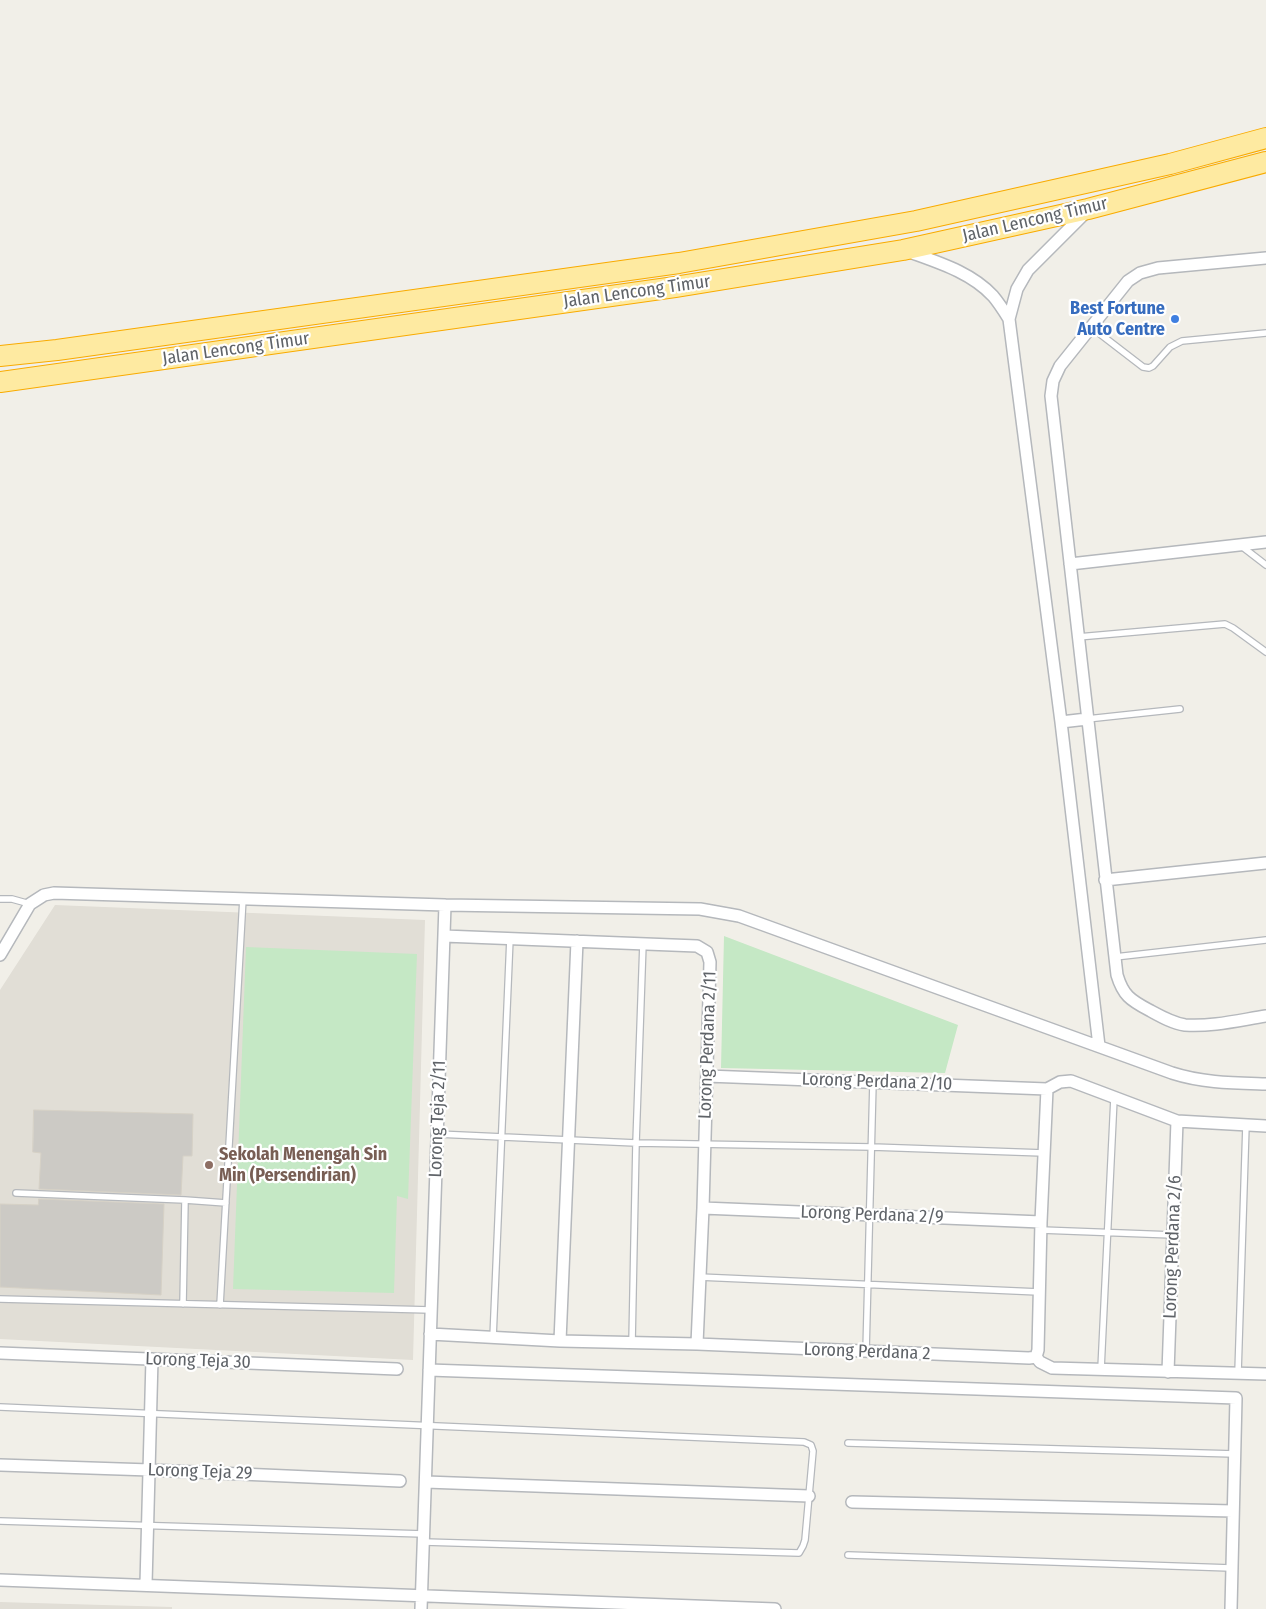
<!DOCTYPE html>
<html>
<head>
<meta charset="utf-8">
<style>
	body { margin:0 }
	canvas { display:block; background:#f1efe8 }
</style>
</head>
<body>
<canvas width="1266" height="1609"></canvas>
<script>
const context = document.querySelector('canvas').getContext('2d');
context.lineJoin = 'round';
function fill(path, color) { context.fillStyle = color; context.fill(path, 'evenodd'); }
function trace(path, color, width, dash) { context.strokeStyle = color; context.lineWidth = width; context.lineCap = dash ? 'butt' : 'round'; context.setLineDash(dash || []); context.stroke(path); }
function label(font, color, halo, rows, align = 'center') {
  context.font = font + ' "Fira Sans Condensed",sans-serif'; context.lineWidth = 4.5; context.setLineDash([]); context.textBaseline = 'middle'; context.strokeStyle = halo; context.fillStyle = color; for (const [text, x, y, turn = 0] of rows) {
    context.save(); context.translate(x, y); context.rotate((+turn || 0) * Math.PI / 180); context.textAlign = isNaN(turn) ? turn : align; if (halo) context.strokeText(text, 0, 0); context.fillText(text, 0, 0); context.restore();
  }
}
fill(new Path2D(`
	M55 905 425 920 413 1360 0 1339V990Z
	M0 1602 172 1607V1609H0Z`), '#e1ded6');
fill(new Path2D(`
	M724 936 958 1025 945 1073 721 1068Z
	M246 947 417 954 408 1199 397 1196 394 1293 233 1289Z`), '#c5e8c5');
const building = new Path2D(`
	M34 1110 193 1114 192 1156H183L181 1195 39 1189 41 1153 33 1152Z
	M39 1199 164 1204 161 1295 0 1287V1204L38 1205Z`);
fill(building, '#cccac5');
trace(building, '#d6d1c6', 1);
const service = new Path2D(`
	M1091 327 1143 367 1149 368 1153 366 1170 347 1182 341 1266 333
	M1240 545 1266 565
	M1078 637 1225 624 1233 628 1266 652
	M1087 719 1180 709
	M0 899H12L30 904
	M1115 957 1266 940
	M437 1134 636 1143 872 1147 1044 1153
	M16 1193 185 1200
	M1041 1230 1173 1235
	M699 1277 1039 1292
	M0 1299 431 1310
	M183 1304 185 1200 226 1203
	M220 1305 243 898
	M493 1338 510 938
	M632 1343 636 1143 643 943
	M866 1352 873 1082
	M1101 1369 1114 1098
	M1238 1373 1246 1125
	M0 1407 804 1442 811 1445 813 1451 805 1540 803 1546 799 1553 424 1542
	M848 1443 1235 1454
	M0 1521 424 1534
	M848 1555 1231 1568`);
const minor = new Path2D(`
	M1087 211 1028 270 1017 289 1009 319 1061 722 1099 1046
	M907 251C937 262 971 272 993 296 999 303 1004 311 1009 319
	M1266 258 1158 268 1140 273 1128 281 1060 366 1053 381 1051 396 1117 975C1123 995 1130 1000 1149 1010 1160 1016 1172 1023 1185 1025 1211 1027 1240 1020 1266 1016
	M1070 564 1266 542
	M1061 722 1087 719
	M1105 880 1266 863
	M444 936 697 946 707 952 710 962 703 1208 697 1344
	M0 955 30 904 44 895 54 893 445 905 700 909 739 916 1172 1073C1203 1083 1234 1083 1266 1084
	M707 1076 1047 1089 1060 1082 1071 1081 1177 1121 1266 1126
	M703 1208 1041 1222
	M430 1334 560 1341 697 1344 1029 1358 1036 1357 1038 1350 1041 1222 1047 1089
	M560 1341 577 941
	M0 1353 397 1369
	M1036 1357 1040 1362 1052 1368 1266 1374
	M429 1370 1236 1398 1231 1609
	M1168 1372 1177 1121
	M0 1465 150 1470 400 1481
	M426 1482 809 1496
	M852 1502 1233 1511
	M0 1580 775 1609
	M146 1584 152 1359
	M421 1609 445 905`);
const trunk = new Path2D(`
	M0 356 57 350 679 263 916 221 1170 164 1266 138
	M0 382 675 287 903 250 1088 209 1266 162`);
trace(service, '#b5b8bc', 8);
trace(minor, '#b5b8bc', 14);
trace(trunk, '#f9ab00', 22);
trace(service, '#fff', 5.5);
trace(minor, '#fff', 11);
trace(trunk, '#feeaa1', 20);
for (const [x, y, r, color] of [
	[1175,319,5,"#3f7fe0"],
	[209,1165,5,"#8d6e63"]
]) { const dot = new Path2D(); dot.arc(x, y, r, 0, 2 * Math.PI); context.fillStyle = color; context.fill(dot); trace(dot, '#fff', 2); }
label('18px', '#5f6368', '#fff', [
	["Jalan Lencong Timur",1035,220,-13],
	["Jalan Lencong Timur",637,292,-8],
	["Jalan Lencong Timur",236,349,-8],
	["Lorong Perdana 2/11",708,1045,-88],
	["Lorong Perdana 2/10",877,1082,2],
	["Lorong Teja 2/11",438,1119,-88],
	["Lorong Perdana 2/9",872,1215,2],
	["Lorong Perdana 2/6",1173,1247,-88],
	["Lorong Perdana 2",867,1352,2],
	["Lorong Teja 30",198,1361,2],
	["Lorong Teja 29",200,1472,2]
]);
label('bold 18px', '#366cbe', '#fff', [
	["Best Fortune",1165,309],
	["Auto Centre",1165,330]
], 'right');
label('bold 18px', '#785e54', '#fff', [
	["Sekolah Menengah Sin",219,1155],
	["Min (Persendirian)",219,1176]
], 'left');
</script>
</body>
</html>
